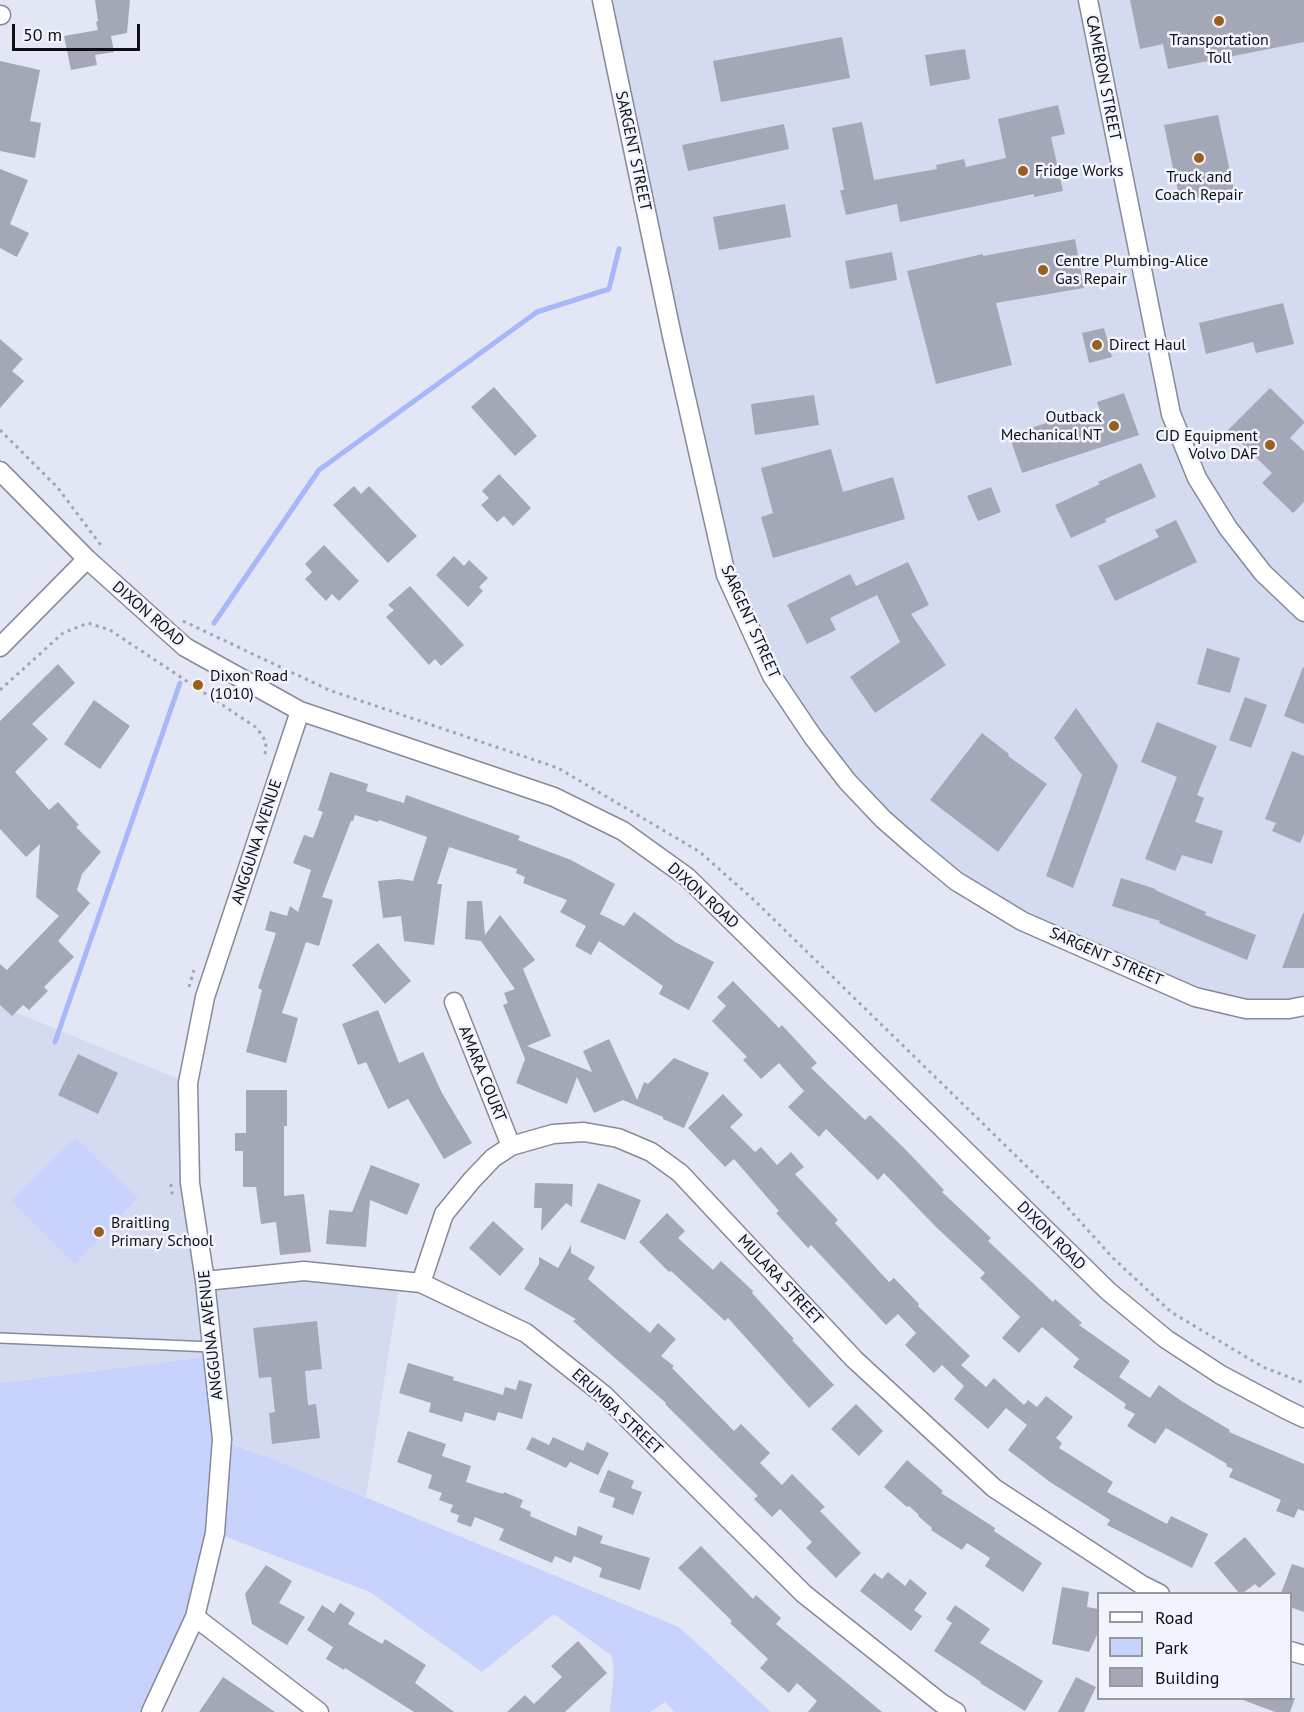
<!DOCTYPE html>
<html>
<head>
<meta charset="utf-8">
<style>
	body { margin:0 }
	#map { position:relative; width:1304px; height:1712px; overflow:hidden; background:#e2e6f5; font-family:"PT Sans",sans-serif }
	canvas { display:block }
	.legend { position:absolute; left:1097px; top:1592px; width:195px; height:108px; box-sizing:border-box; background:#f1f4fd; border:2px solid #9698a0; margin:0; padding:8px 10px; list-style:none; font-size:18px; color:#0e0f14 }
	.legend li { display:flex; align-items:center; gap:12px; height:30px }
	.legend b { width:30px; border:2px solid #9698a0 }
	.scale { position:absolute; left:12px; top:24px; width:128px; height:27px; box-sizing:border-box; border:3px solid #0e0f14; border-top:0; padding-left:8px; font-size:18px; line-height:21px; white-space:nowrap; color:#0e0f14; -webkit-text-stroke:4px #f1f4fd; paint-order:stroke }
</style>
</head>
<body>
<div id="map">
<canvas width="1304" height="1712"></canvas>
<ul class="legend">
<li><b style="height:8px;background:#fff"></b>Road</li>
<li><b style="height:16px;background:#c7d3fd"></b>Park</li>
<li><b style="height:16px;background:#a4a8b6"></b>Building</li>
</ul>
<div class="scale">50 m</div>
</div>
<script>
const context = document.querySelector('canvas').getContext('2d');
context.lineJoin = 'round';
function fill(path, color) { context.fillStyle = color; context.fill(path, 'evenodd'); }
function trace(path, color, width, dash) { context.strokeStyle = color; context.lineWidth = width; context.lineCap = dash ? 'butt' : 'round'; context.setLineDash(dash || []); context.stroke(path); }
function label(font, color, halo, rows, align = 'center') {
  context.font = font + ' "PT Sans",sans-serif'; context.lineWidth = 5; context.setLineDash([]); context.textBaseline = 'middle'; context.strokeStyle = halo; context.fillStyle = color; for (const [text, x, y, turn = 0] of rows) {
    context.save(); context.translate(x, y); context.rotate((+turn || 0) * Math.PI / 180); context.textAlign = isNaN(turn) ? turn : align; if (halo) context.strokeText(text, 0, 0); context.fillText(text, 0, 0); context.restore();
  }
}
fill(new Path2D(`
	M602 0H1304V1006L1195 997 956 881 813 737 726 575Z
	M0 1006 188 1083 206 1281 304 1271 400 1281 366 1497 222 1439 213 1356 0 1383Z`), '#d4daf0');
fill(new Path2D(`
	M75 1137 138 1198 75 1264 11 1201Z
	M213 1356 222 1440 285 1464 679 1627 771 1712H675L665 1702 650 1712H610L614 1671 612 1656 554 1614 482 1672 370 1592 216 1533 151 1712H0V1383Z`), '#c7d3fd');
trace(new Path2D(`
	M214 623 319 470 537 312 609 289 619 249
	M55 1042 180 683`), '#a7b7fa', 5);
fill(new Path2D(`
	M95 0H130L127 33 111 36 114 52 95 55 97 65 71 70 64 36 98 30 96 22 98 21Z
	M1130 0H1304V42L1168 69 1163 44 1140 49Z
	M842 37 850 78 721 102 713 61Z
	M965 49 970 79 930 86 925 55Z
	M0 61 40 70 30 121 41 123 35 158 0 151Z
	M1058 105 1065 134 1051 137 1063 191 1034 197V194L900 222 897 204 846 215 840 190H844L832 128 862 122 874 180 937 169 936 165 964 159 966 167 1006 158 998 119Z
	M1218 115 1234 190 1180 201 1164 125Z
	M784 124 789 149 688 171 682 145Z
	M0 169 28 180 10 224 29 233 17 257 0 248Z
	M785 204 791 237 719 250 713 217Z
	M1075 239 1084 288 996 303 1012 365 936 384 907 271 983 254V256Z
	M892 252 897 280 850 289 845 261Z
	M1283 303 1294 344 1256 353 1253 342 1206 354 1199 323Z
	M1104 328 1112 357 1089 363 1082 333Z
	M0 339 23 359 12 371 24 381 0 408Z
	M494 387 537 436 515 456 471 407Z
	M1270 388 1304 421V423L1290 438 1304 451V502L1293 513 1262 483 1272 473 1228 430Z
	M1124 393 1139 435 1022 473 1009 435 1071 415 1074 423 1101 413 1097 402Z
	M814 395 819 425 755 435 751 404Z
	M831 449 843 492 893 477 905 519 773 558 761 517 773 513 761 468Z
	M1141 463 1156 497 1105 519 1106 522 1071 538 1055 505 1100 484 1098 482Z
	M499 474 531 508 513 526 504 516 497 522 481 505 489 498 482 491Z
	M354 486 361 494 369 486 417 536 388 563 333 505Z
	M991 487 1001 512 978 521 967 496Z
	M1176 520 1197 562 1115 601 1098 566 1159 537 1155 530Z
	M324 545 359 581 339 601 332 594 326 601 305 579 312 572 305 564Z
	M454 556 464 566 469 560 488 578 479 587 483 591 468 607 436 575Z
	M908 562 929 605 911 614 946 665 875 713 850 677 900 642 877 595 830 618 836 630 807 644 787 605 850 574 856 586Z
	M410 586 464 645 441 666 435 659 429 665 386 617 394 610 388 605Z
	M1207 648 1240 658 1230 693 1197 684Z
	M58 664 75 683 32 724 48 739 15 772 49 810 58 802 79 825 76 827 101 852 82 874 77 890 90 903 58 941 74 957 44 987 48 991 29 1010 23 1005 12 1016 0 1005V964L7 970 59 916 36 897 40 844 26 857 0 829V721Z
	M1303 667 1304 668V724L1284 716Z
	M1245 697 1267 705 1251 748 1229 740Z
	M94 700 130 726 100 769 64 744Z
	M1076 708 1118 766 1073 888 1046 876 1082 775 1054 738Z
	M1157 722 1217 746 1197 795 1204 798 1195 822 1223 831 1212 864 1182 855 1175 871 1145 859 1177 777 1141 762Z
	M982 733 1009 754 1008 756 1047 784 998 852 930 800Z
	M1292 751 1304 756V834L1300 843 1272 831 1276 823 1265 819Z
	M330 772 368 784 366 791 404 803 406 795 520 836 518 840 571 860 615 884 600 914 624 926 634 912 675 942 714 962 689 1010 659 994 663 986 599 941 591 955 575 946 586 926 560 912 567 900 523 883 525 877 516 873 517 869 449 847 437 884H442L434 945 404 941 401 916 383 918 378 881 399 879 413 881 427 837 379 820 378 822 355 815 353 821H351L322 897 333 900 319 946 306 942 282 1013 298 1018 286 1063 246 1052 262 990 258 988 276 933 265 930 270 911 287 916 290 906 298 912 311 870 293 863 304 835 313 838 323 812 318 810Z
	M1121 878 1156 889 1155 890 1206 912 1205 915 1256 935 1247 960 1159 923 1160 921 1112 906Z
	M467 901H482L485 935 500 915 535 960 523 969 551 1036 527 1046 592 1072 583 1051 609 1039 637 1100 644 1082 648 1084 674 1058 709 1073 684 1128 663 1119V1117L623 1100 594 1113 577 1077 567 1104 516 1083 525 1059 503 1005 508 1003 504 993 515 989 481 941 465 939Z
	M1303 913H1304V968H1282Z
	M378 943 411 981 385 1004 352 965Z
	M733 981 779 1028 782 1025 817 1063 811 1068 865 1120 870 1115 906 1150 944 1190 942 1192 991 1238 988 1241 1053 1302 1055 1299 1082 1323 1079 1325 1130 1361 1119 1377 1150 1398 1159 1385 1183 1402 1230 1430 1229 1432 1304 1464V1511L1298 1509 1294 1518 1276 1511 1281 1500 1229 1477 1233 1469 1226 1466 1227 1464 1166 1428 1155 1444 1127 1426 1135 1414 1124 1408 1126 1404 1073 1367 1079 1359 1042 1327 1019 1353 1002 1338 1020 1317 980 1278 985 1273 936 1227 884 1173 878 1180 826 1129 819 1137 788 1107 804 1091 779 1063 761 1079 743 1060 747 1057 712 1021 726 1006 717 997Z
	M378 1010 399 1063 423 1052 442 1093 472 1143 444 1159 408 1099 388 1109 366 1062 358 1065 342 1024Z
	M78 1054 118 1073 98 1114 58 1095Z
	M246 1090H287V1126H284V1196L304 1194 311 1252 280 1255 276 1222 261 1224 256 1187H243V1151H235V1133H246Z
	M723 1094 743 1115 730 1127 755 1152 761 1147 777 1165 791 1152 804 1167 795 1174 838 1220 835 1223 889 1282 894 1278 919 1304 918 1306 970 1356 961 1365 986 1387 994 1378 1024 1405 1028 1400 1037 1407 1046 1396 1073 1417 1056 1438 1062 1443 1059 1448 1113 1482 1107 1492 1167 1524 1171 1516 1208 1534 1192 1568 1107 1525 1110 1520 1050 1482 1008 1450 1027 1425 1006 1408 988 1429 954 1399 964 1386 942 1365 934 1373 905 1345 916 1333 898 1314 886 1325 811 1245 808 1248 776 1213 779 1211 734 1159 725 1167 688 1128Z
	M371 1165 420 1184 407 1215 370 1200 366 1247 326 1244 329 1210 352 1212Z
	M535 1183 573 1184 572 1207 566 1203 541 1231 542 1208H534Z
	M598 1183 641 1200 625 1240 580 1222Z
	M667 1213 685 1231 678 1238 713 1270 721 1261 753 1291 752 1293 794 1339 792 1340 834 1385 809 1408 728 1318 725 1321 671 1271 669 1272 639 1242Z
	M493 1221 524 1249 500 1276 469 1248Z
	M571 1245V1253L595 1267 588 1279 650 1333 658 1323 676 1339 661 1356 674 1366 672 1368 734 1431 741 1424 770 1453 760 1463 782 1485 792 1474 825 1507 820 1511 861 1553 836 1578 806 1548 812 1542 780 1509 772 1517 754 1499 758 1496 665 1404 666 1403 573 1321 576 1319 524 1289 539 1264V1257L558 1268Z
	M317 1321 322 1369 305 1371 308 1405 316 1404 320 1438 272 1444 269 1413 275 1412 271 1377 259 1378 253 1328Z
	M408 1363 454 1377 453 1380 503 1395 505 1387 516 1390 519 1380 532 1384 522 1419 498 1412 495 1421 465 1412 462 1422 429 1412 431 1403 399 1393Z
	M856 1404 883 1431 859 1456 831 1429Z
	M408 1431 446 1444 442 1456 471 1466 466 1482 503 1494 504 1492 523 1500 520 1507 531 1512 530 1516 576 1536 578 1526 603 1536 600 1543 650 1558 640 1590 599 1577 602 1568 574 1556 571 1563 555 1556 552 1563 499 1540 504 1529 475 1517 471 1527 457 1522 459 1515 450 1512 453 1505 439 1500 442 1493 428 1488 432 1475 397 1462Z
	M532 1437 549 1445 553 1437 583 1451 587 1442 609 1453 598 1475 570 1462 566 1468 526 1449Z
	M907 1460 943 1491 941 1493 995 1528 994 1531 1042 1563 1023 1592 985 1566 990 1558 967 1543 962 1550 931 1530 932 1528 918 1516 919 1515 909 1506 907 1507 884 1487Z
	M608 1470 634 1481 631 1488 642 1492 633 1515 612 1507 615 1498 599 1492Z
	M1245 1537 1276 1574 1259 1588 1255 1584 1243 1593H1239L1214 1563Z
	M701 1546 753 1599 756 1595 781 1618 776 1624 882 1712H808L817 1701 797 1683 789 1693 760 1668 768 1659 730 1623 732 1621 678 1568Z
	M1292 1564 1304 1568V1612L1290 1607V1593H1281Z
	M266 1565 292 1581 279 1603 305 1617 287 1645 252 1624 245 1594Z
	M888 1572 905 1586 910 1579 927 1593 914 1610 922 1616 911 1631 860 1591 874 1573 882 1579Z
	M1062 1587 1089 1592 1087 1607 1098 1609V1633L1089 1652 1052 1644Z
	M340 1603 355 1613 348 1624 382 1644 385 1639 426 1665 415 1683 454 1712H414L345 1668 344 1670 326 1659 333 1647 307 1630 322 1605 334 1613Z
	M955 1605 990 1629 980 1643 1043 1681 1025 1711 980 1683 981 1682 934 1651 952 1623 946 1619Z
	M578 1641 607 1673 565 1712H507L525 1695 534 1704 562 1677 551 1666Z
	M223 1677 275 1712H199Z
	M1076 1677 1096 1687 1084 1712H1058Z
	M1243 1698H1295L1290 1712H1275L1243 1700Z`), '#a4a8b6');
const lane = new Path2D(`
	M0 1338 212 1347`);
const street = new Path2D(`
	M602 0 672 336 726 575 772 676 813 737 847 781 883 819 915 847 956 881 1022 921 1195 997 1246 1009H1289L1304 1006
	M1088 0 1171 414 1197 478 1228 528 1263 573 1304 612
	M0 15H1
	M0 471 87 559 185 647 300 711 554 797 623 831 687 877 1108 1291 1166 1339 1221 1375 1285 1409 1304 1418
	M0 647 87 559
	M454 1002 511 1146
	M205 1281 304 1271 421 1283 526 1333 604 1395 804 1594 941 1703 956 1712
	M421 1283 444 1214 472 1180 493 1158 511 1146 553 1134 584 1132 618 1138 651 1152 680 1173 854 1359 994 1488 1142 1585 1160 1594
	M195 1617 319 1712
	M1290 1651 1304 1655
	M151 1712 195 1617 215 1533 222 1439 205 1281 190 1183 188 1083 205 997 300 711`);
trace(lane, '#868a98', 12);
trace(street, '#868a98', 21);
trace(new Path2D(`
	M0 430 58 488 103 548
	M183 621 329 690 558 768 700 852 755 901 1058 1197 1113 1258 1171 1312 1263 1367 1304 1383
	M0 690 63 633 88 623 110 630 257 728 266 742 265 756
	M189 987 194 970
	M171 1184V1190L174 1198`), '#a1a5b0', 3, [3, 4.5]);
trace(lane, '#fff', 9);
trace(street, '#fff', 18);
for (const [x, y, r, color] of [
	[1219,21,6,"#995f1f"],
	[1199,158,6,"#995f1f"],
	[1023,171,6,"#995f1f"],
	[1043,270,6,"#995f1f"],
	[1097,345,6,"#995f1f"],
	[1114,426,6,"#995f1f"],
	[1270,445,6,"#995f1f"],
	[198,685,6,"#995f1f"],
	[99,1232,6,"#995f1f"]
]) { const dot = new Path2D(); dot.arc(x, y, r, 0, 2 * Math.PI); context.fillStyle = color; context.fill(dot); trace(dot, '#f1f4fd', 2); }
label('16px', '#0e0f14', '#f1f4fd', [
	["Transportation",1219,40,"center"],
	["Toll",1219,58,"center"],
	["Fridge Works",1035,171],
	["Truck and",1199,177,"center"],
	["Coach Repair",1199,195,"center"],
	["Centre Plumbing-Alice",1055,261],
	["Gas Repair",1055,279],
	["Direct Haul",1109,345],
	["Outback",1102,417,"right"],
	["Mechanical NT",1102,435,"right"],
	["CJD Equipment",1258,436,"right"],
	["Volvo DAF",1258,454,"right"],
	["Dixon Road",210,676],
	["(1010)",210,694],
	["Braitling",111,1223],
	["Primary School",111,1241]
], 'left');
label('16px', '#0e0f14', '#f1f4fd', [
	["CAMERON STREET",1103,78,79],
	["SARGENT STREET",633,151,78],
	["DIXON ROAD",148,614,41],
	["SARGENT STREET",750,622,66],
	["ANGGUNA AVENUE",257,842,-72],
	["DIXON ROAD",703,896,42],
	["SARGENT STREET",1106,957,24],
	["AMARA COURT",482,1074,68],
	["DIXON ROAD",1051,1236,45],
	["MULARA STREET",780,1280,47],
	["ANGGUNA AVENUE",211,1335,-96],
	["ERUMBA STREET",617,1412,43]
]);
</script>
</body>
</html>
